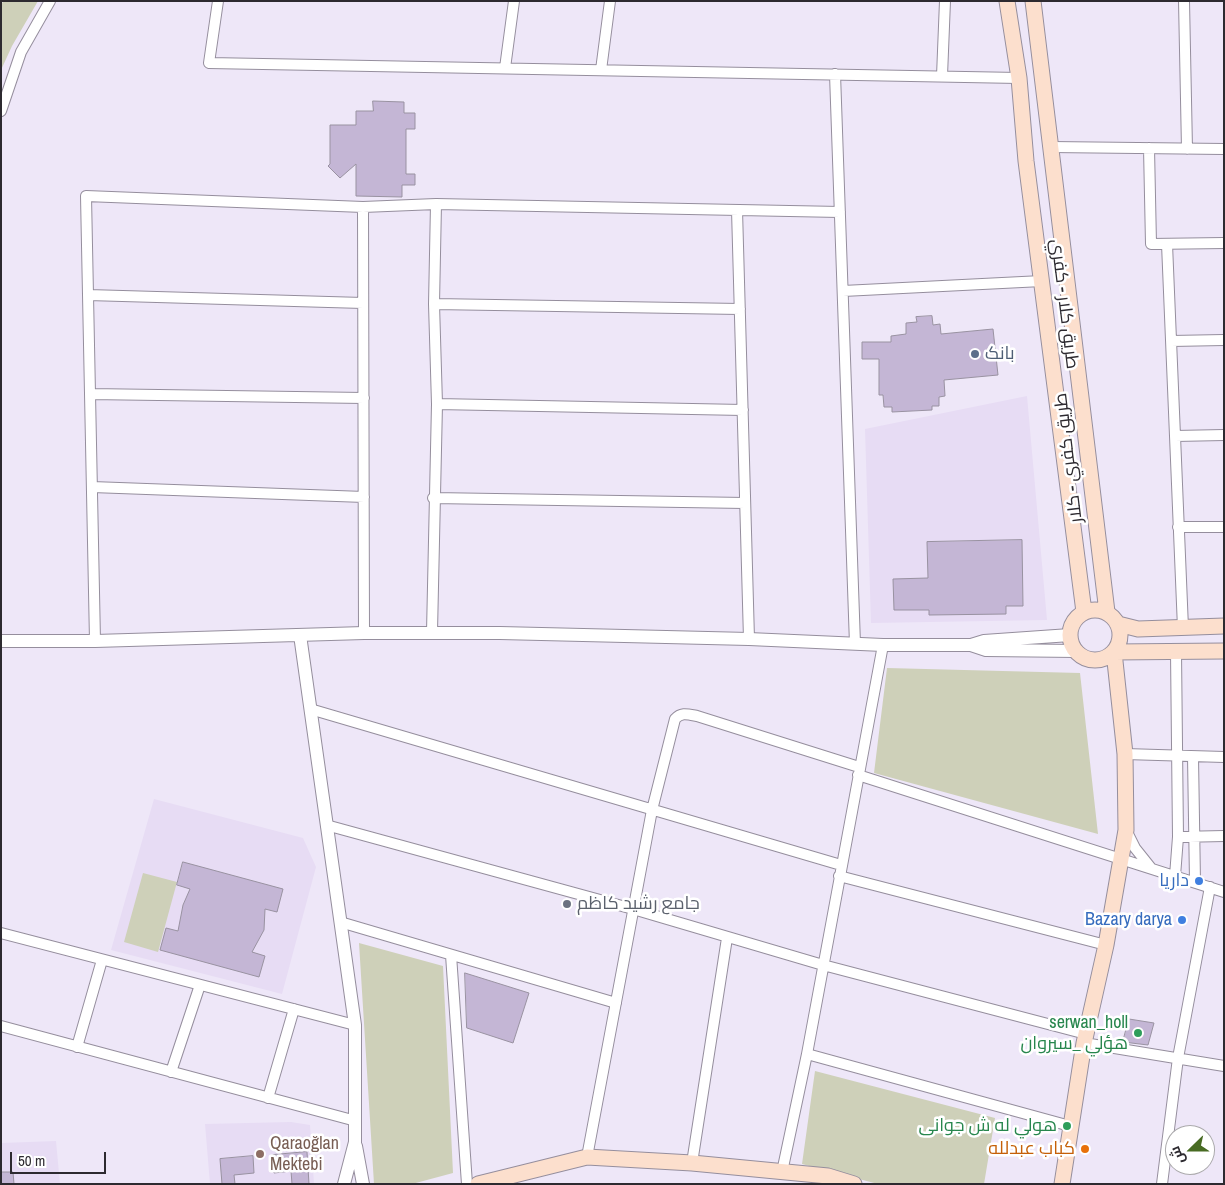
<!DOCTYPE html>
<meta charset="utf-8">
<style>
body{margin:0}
#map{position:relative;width:1225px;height:1185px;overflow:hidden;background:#eee7f8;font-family:"Archivo Narrow",Cairo,sans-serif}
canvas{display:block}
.frame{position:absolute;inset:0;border:2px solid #2d2a30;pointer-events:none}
.north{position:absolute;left:1165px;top:1125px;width:50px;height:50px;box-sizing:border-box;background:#fff;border:1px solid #abaaac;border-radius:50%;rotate:248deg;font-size:14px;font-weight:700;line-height:20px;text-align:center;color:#2d2a30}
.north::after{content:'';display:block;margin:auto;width:18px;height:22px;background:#486b23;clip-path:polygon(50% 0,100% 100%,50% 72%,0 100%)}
.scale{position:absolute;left:10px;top:1152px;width:96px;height:22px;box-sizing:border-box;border:2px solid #2d2a30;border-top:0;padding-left:6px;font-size:15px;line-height:18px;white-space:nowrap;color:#2d2a30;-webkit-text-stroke:4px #fff;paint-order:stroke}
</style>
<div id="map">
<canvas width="1225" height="1185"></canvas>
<div class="frame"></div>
<div class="north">ش</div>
<div class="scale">50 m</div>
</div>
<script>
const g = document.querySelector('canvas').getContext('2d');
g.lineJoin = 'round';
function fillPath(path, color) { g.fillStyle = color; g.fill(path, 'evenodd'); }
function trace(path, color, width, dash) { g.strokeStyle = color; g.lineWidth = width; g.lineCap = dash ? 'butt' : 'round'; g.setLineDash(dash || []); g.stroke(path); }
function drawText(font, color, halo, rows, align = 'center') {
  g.font = font + ' "Archivo Narrow",Cairo,sans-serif'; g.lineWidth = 5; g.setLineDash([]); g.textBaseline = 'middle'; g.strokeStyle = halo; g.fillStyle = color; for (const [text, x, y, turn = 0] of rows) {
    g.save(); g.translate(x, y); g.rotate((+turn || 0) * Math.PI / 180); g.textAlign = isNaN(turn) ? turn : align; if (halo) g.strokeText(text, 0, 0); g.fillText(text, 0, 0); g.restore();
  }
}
fillPath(new Path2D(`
 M1027 396 1047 620 871 623 865 429Z
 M154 799 303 838 316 867 282 994 111 950Z
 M291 1122 310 1125 314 1184H210L205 1124Z
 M56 1141 60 1184H1V1143Z`), '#e7dcf4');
fillPath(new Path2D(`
 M4 1H38L12 46 1 70V4Z
 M887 668 1080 673 1098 834 874 773Z
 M143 873 177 882 158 952 124 942Z
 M359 943 443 966 453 1173 412 1184H374Z
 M815 1071 995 1118 984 1184H878L802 1164Z`), '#ced0b9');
const building = new Path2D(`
 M373 101 404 102V113H415V129H406V174H415V185H402V197L356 196V164L340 178 328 166 330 164V125H356V111H373Z
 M932 316 933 325 940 324 941 334 993 329 998 375 944 380 945 396 939 397V406H932V410L892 412V407H884L883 395H879V359H862V342H891V336L906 334V323L917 322 916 317Z
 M1022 540 1023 606H1006V614L929 615V610H894L893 579 928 578 927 542Z
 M183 862 283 889 277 912 265 909 264 930 252 952 265 956 259 977 160 950 166 928 178 931 183 905 190 889 177 885Z
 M465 973 529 993 513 1043 467 1028Z
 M1129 1019 1154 1023 1148 1045 1123 1042Z
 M307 1152 309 1184H292L291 1171 274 1173 273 1155Z
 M253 1156 254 1173 234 1175 235 1184H222L220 1159Z
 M1 1172H13L14 1184H1Z`);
fillPath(building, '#c4b6d5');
trace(building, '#9992a1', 1);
const minor = new Path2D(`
 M218 1 209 63 1019 78
 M1184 1 1187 149
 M505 68 514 1
 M601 70 610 1
 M835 74 855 644
 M942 76 945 1
 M1 111 21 52 50 1
 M1051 147 1224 149
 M1149 148 1151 244 1224 243
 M363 207 364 633
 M737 210 749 639
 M1167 244 1183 628
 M843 291 1042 281
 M88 295 363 303
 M434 304 740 309
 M1171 341 1224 340
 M90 394 364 398
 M437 404 743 410
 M1175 436 1224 435
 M92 487 364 497
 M433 498 745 503
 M1178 527H1224
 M432 632 437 404 434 304 436 204
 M95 641 86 196 363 207 436 204 840 212
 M310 709 841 865
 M1125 754 1224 757
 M1193 757 1195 882
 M858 775 1224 892
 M326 825 633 909 823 965 1086 1034
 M1126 830 1135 848 1151 868
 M1178 837 1224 836
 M839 876 1106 945
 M1175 876 1178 837 1176 652
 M340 922 616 1003
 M1 933 355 1025
 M451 955 467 1184
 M1 1026 356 1121
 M1084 1043 1224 1066
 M77 1047 102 960
 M807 1054 883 645
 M171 1072 200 985
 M268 1098 294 1009
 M587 1157 652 810 675 719C681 712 687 714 697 716L859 767
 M692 1163 727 938
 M782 1172 807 1054 1070 1126
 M1162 1184 1178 1058 1210 887`);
const tertiary = new Path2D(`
 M300 635 355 1025V1142L344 1184
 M1 641H95L364 633H500L749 639 883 645H971L986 650 1077 651
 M971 645 984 641 1070 635
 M356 1146 363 1184`);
const secondary = new Path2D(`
 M1007 1 1019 78 1026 161 1084 612
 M1033 1 1107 612
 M1070 635a25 25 0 1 1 50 0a25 25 0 1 1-50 0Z
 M1118 624 1138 629 1224 626
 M478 1184 587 1157 692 1163 828 1176 854 1184
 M1062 1184 1084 1043 1106 945 1126 830 1125 754 1114 652 1224 651`);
trace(minor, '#958e9d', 12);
trace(tertiary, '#958e9d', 14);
trace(secondary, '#958e9d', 17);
trace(minor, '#fff', 10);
trace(tertiary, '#fff', 12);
trace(secondary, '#fcdfcd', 15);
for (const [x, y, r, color] of [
 [975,354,5,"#5c6f8a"],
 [1199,881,5,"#3f7fe0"],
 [567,904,5,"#6b7280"],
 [1182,920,5,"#3f7fe0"],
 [1138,1033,5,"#2e9e5b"],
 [1067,1126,5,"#2e9e5b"],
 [1085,1149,5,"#e8710a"],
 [260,1154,5,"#8d6e63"]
]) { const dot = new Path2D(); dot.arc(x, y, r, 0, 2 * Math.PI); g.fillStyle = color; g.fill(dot); trace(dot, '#fff', 2); }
drawText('18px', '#2d2a30', '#fff', [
 ["طريق كلار - كفري",1064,304,83],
 ["طريق كفري - كلار",1069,458,-97]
]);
drawText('18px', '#4e5e75', '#fff', [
 ["بانک",985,354]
], 'left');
drawText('18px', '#366cbe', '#fff', [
 ["داريا",1189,881],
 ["Bazary darya",1172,920]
], 'right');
drawText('18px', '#5b616d', '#fff', [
 ["جامع رشيد كاظم",577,904]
], 'left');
drawText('18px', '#27864d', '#fff', [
 ["serwan_holl",1128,1023],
 ["هؤلي _سيروان",1128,1044],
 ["هولي له ش جوانى",1057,1126]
], 'right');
drawText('18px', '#785e54', '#fff', [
 ["Qaraoğlan",270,1144],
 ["Mektebi",270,1165]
], 'left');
drawText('18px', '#c56008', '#fff', [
 ["كباب عبدلله",1075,1149]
], 'right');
</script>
